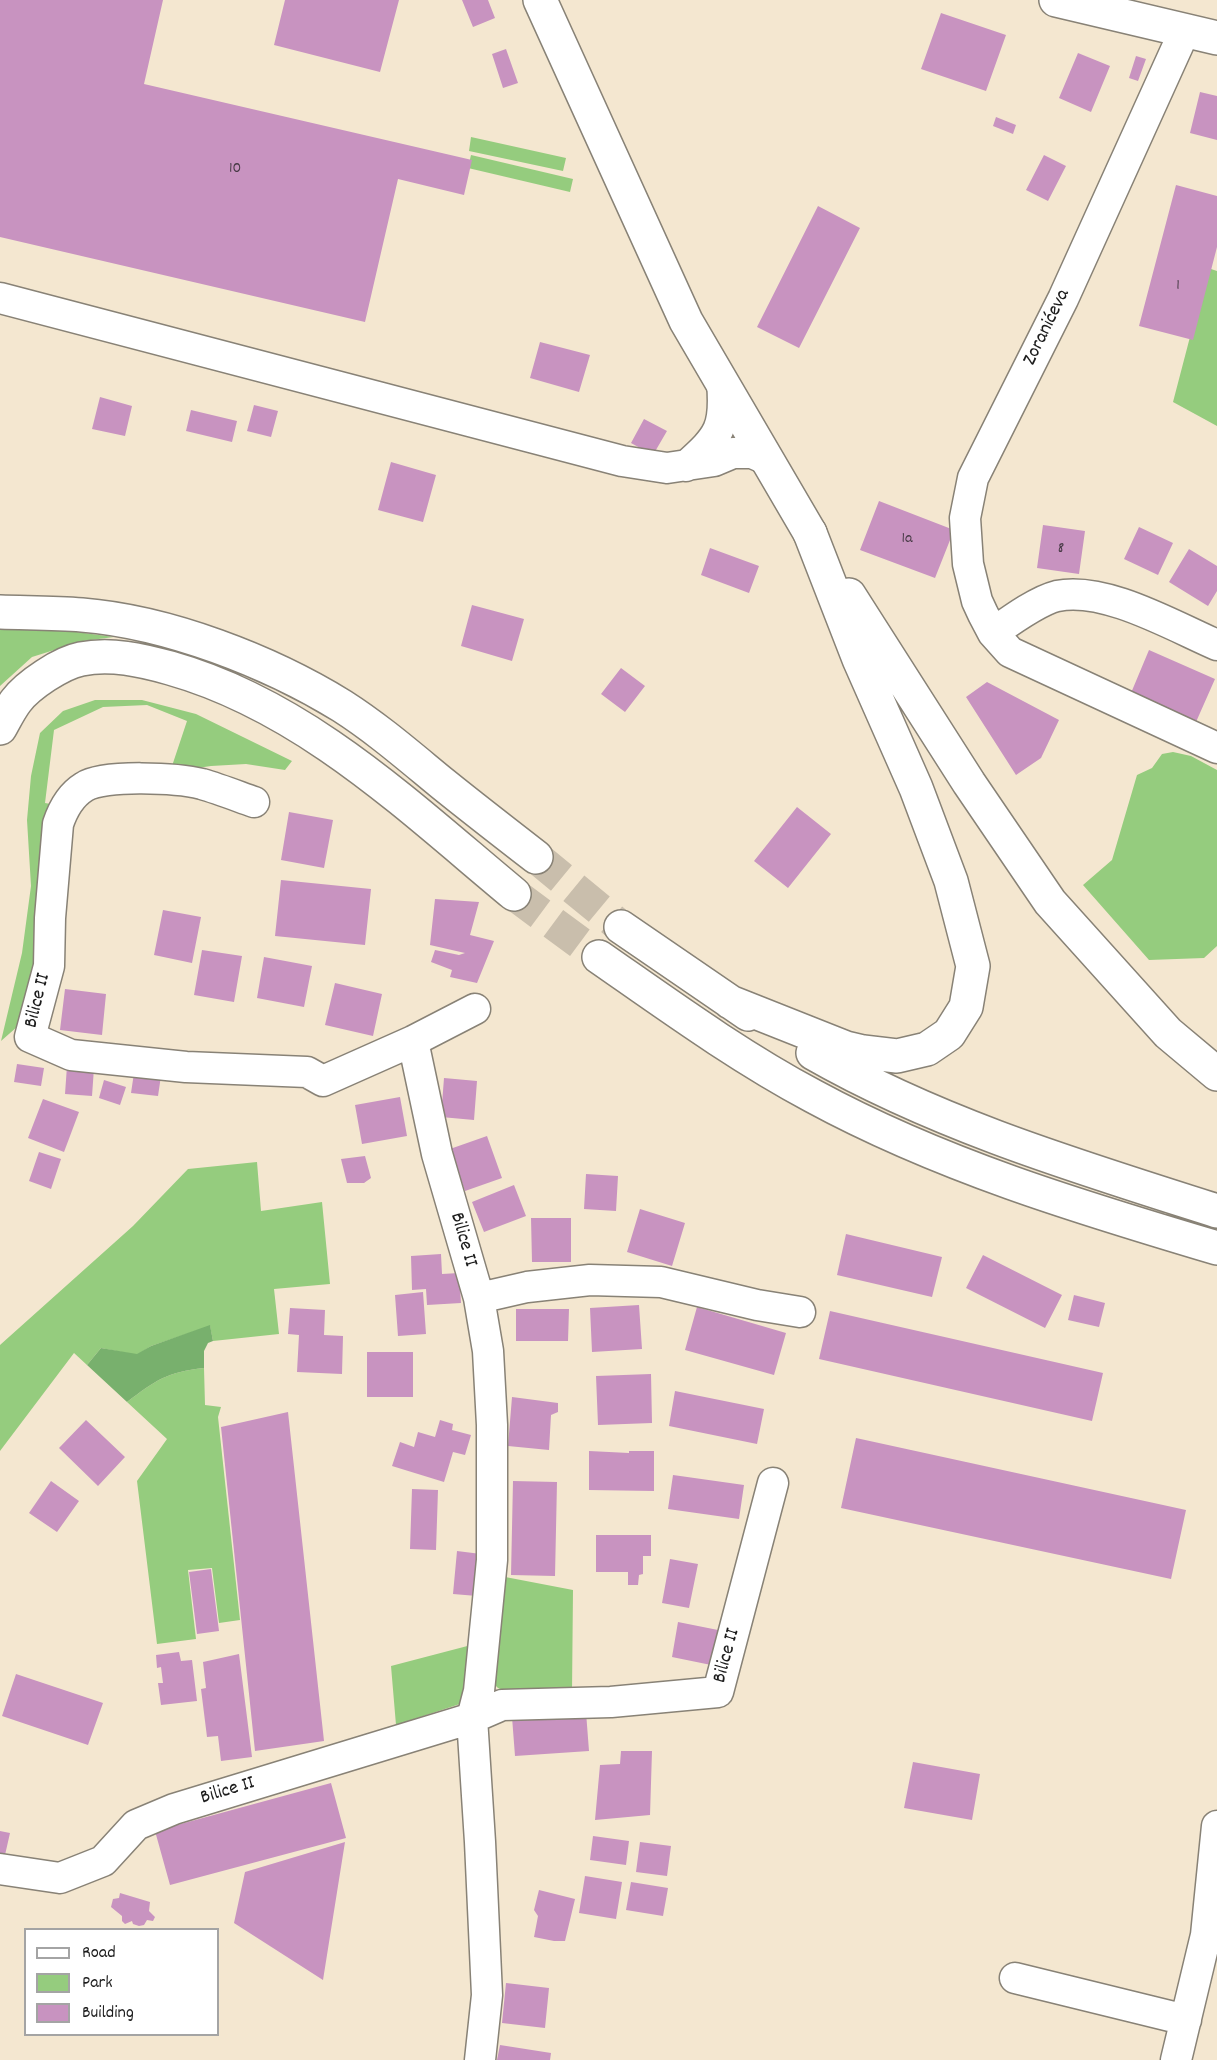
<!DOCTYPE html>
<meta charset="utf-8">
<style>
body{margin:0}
#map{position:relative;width:1217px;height:2060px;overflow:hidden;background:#f4e7d0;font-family:Dekko,sans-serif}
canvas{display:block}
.legend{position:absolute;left:24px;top:1928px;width:195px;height:108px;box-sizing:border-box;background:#fff;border:2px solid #a4a4a4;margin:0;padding:8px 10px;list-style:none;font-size:18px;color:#1c1c1c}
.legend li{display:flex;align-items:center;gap:12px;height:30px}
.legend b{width:30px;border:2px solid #a4a4a4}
</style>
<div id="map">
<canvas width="1217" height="2060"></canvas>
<ul class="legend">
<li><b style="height:8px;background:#fff"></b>Road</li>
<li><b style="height:16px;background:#95cc7e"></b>Park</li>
<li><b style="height:16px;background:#c893c0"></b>Building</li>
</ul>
</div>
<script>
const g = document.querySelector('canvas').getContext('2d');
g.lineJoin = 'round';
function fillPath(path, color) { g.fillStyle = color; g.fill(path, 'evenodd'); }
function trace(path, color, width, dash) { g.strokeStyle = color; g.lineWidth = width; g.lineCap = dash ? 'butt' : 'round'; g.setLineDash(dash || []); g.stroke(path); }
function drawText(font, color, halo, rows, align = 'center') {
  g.font = font + ' Dekko,sans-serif'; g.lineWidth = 4.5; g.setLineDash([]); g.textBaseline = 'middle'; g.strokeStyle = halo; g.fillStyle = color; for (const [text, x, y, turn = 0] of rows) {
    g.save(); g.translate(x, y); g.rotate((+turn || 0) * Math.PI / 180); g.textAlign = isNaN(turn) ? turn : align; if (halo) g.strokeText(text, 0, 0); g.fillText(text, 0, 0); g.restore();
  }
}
fillPath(new Path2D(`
 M471 137 566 158 563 171 469 151Z
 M471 155 573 179 570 192 468 168Z
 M1208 268 1217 271V426L1173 402Z
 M0 626 69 631 114 637 83 641 32 657 0 686Z
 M95 700H142L196 714 292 761 285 770 246 764 211 766 170 772 187 721 147 705 103 707 54 730 45 803 56 805 41 950 26 1019 1 1041 22 953 31 886 27 820 31 776 40 733 63 711Z
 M1173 752 1191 756 1217 770V946L1204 958 1149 960 1083 885 1112 860 1137 775 1152 768 1162 754Z
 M257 1162 261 1211 322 1202 330 1284 274 1289 279 1334 213 1341 210 1326 151 1346 137 1355 101 1348 87 1365 74 1353 0 1451V1345L133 1226 188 1169Z
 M204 1368 205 1405 221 1407 218 1417 240 1620 219 1623 212 1568 188 1570 196 1639 157 1644 137 1481 167 1439 127 1402C156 1380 167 1372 204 1368Z
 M500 1576 573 1590 572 1692 514 1696 498 1688 492 1682Z
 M475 1644 469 1701 396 1725 391 1666Z`), '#95cc7e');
fillPath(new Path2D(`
 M210 1325 213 1341 208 1343 204 1351V1368C167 1372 156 1380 127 1402L87 1365 101 1348 137 1354 151 1346Z`), '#78b06d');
fillPath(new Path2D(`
 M0 0H163L144 84 472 160 464 195 398 179 365 322 0 237Z
 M285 0H399L380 72 274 45Z
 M462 0H488L495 18 473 27Z
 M941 13 1006 35 986 91 921 69Z
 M506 49 518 83 503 88 492 54Z
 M1078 53 1110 66 1091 112 1059 98Z
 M1136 56 1146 59 1138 81 1129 78Z
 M1200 92 1217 96V140L1190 133Z
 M996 117 1016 125 1013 134 993 126Z
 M1044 155 1066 166 1048 201 1026 190Z
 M1176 185 1217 196V247L1193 340 1139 326Z
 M818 206 860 228 799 348 757 327Z
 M540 342 590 355 579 392 530 378Z
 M100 397 132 406 125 436 92 429Z
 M254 405 278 411 271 437 247 431Z
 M191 410 237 421 232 442 186 431Z
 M644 419 667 431 653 455 631 443Z
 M391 462 436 475 423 522 378 510Z
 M879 501 954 530 935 578 860 550Z
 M1043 525 1085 531 1079 574 1037 568Z
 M1139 527 1173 543 1158 575 1124 559Z
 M710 548 759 566 749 593 701 575Z
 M1189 549 1217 566V591L1208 606 1169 582Z
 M472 605 524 619 512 661 461 646Z
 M1149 650 1215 679 1196 722 1131 693Z
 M621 668 645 686 625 712 601 694Z
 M987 682 1059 720 1041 758 1016 775 966 697Z
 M797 807 831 834 788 888 754 861Z
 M289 812 333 820 324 868 281 860Z
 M281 880 371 889 365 945 275 936Z
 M435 899 479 902 470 935 494 941 477 983 450 977 452 970 431 962 435 950 459 955 465 953 430 945Z
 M163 910 201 917 192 963 154 955Z
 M202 950 242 956 234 1002 194 995Z
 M264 957 312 966 304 1007 257 998Z
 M335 983 382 994 373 1036 325 1025Z
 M65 989 106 994 102 1035 60 1030Z
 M17 1064 44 1068 41 1086 14 1082Z
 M67 1066 94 1068 92 1096 65 1094Z
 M134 1073 161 1076 158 1096 131 1093Z
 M444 1078 477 1081 474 1120 441 1117Z
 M104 1080 126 1087 120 1105 99 1098Z
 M400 1097 407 1136 362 1144 355 1105Z
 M43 1099 79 1112 64 1152 28 1138Z
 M487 1136 502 1178 465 1191 450 1149Z
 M39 1152 61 1159 51 1189 29 1181Z
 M365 1156 371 1178 364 1183H347L341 1159Z
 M586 1174 618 1176 616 1211 584 1209Z
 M514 1185 526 1216 484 1232 472 1202Z
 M640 1209 685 1223 672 1266 627 1252Z
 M531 1218H571V1262H532Z
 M846 1234 942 1257 932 1297 837 1275Z
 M441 1254 442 1274 459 1273 461 1303 427 1305 426 1289 412 1290 411 1256Z
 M983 1255 1062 1295 1045 1328 966 1288Z
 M423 1292 426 1334 398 1336 395 1295Z
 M1074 1295 1105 1303 1099 1327 1068 1320Z
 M639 1305 642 1349 592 1352 590 1308Z
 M697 1307 786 1333 774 1375 685 1350Z
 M290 1308 325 1310 324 1335 343 1336 342 1374 297 1372 299 1335 288 1334Z
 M516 1309H569L568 1341H516Z
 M830 1311 1103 1373 1092 1421 819 1359Z
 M367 1352H413V1397H367Z
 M651 1374 652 1423 598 1425 596 1376Z
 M675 1391 764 1409 757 1444 669 1426Z
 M512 1397 558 1403V1412L551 1415 549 1450 508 1446Z
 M288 1412 324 1741 255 1751 221 1427Z
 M86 1420 125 1457 98 1486 59 1448Z
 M440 1420 453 1424 452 1430 471 1435 465 1455 453 1452 444 1482 392 1466 400 1442 414 1447 418 1432 435 1437Z
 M856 1438 1186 1510 1171 1579 841 1508Z
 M589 1451 629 1453V1451H654V1491L589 1490Z
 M673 1475 744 1485 739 1519 668 1509Z
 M51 1481 79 1501 57 1532 29 1513Z
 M513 1481 557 1482 555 1576 511 1575Z
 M412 1489 438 1490 436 1550 410 1549Z
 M596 1535H651V1556H643V1574L639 1575 638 1585H628V1572H596Z
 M457 1551 481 1554 477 1596 453 1594Z
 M670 1559 698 1564 689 1608 662 1603Z
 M211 1569 219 1631 197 1634 189 1572Z
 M678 1622 723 1631 716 1666 672 1657Z
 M179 1652 181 1661 192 1660 197 1701 161 1705 158 1683H163L161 1667 157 1668 156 1655Z
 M239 1654 252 1757 221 1761 218 1736 207 1737 201 1689 206 1688 203 1662Z
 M16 1674 103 1703 88 1745 2 1716Z
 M586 1712 589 1751 515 1756 512 1717Z
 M621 1751H652L650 1815 595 1820 600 1765 620 1764Z
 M913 1762 980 1774 972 1820 904 1808Z
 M331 1783 346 1838 170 1885 155 1831Z
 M0 1831 10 1833 5 1855 0 1854Z
 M593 1836 629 1841 626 1865 590 1860Z
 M345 1842 323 1980 234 1923 245 1872Z
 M640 1842 671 1846 667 1876 636 1872Z
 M585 1876 622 1882 616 1919 579 1913Z
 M631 1882 668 1888 663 1916 626 1910Z
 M539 1890 575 1899 565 1941H554L534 1937 538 1916 534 1910Z
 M120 1893 150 1902 149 1911 155 1917 153 1921 147 1920 144 1925 139 1926 133 1924 132 1921 125 1924 122 1921V1916L111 1907 113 1899 119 1898Z
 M506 1983 549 1988 545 2028 502 2023Z
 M500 2045 551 2053 550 2060H497Z`), '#c893c0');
trace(new Path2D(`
 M536 857 621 927
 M514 894 599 957`), '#c9beac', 33, [33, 16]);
const minor = new Path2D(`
 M1185 30 1063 299 973 478 965 518 968 564 977 601 983 614 993 633 1010 652 1217 748
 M0 298 622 461 667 468 714 461 733 453H752L768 460
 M686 466C720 436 726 427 722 382
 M993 633C1010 621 1037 601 1057 596 1105 586 1173 626 1217 645
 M254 802C237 796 219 789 202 784 178 778 104 774 84 787 71 795 63 809 58 824L50 918 49 966 30 1037 71 1055 186 1067 307 1072 323 1081 413 1041 475 1009
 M413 1041 437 1154 479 1298 488 1351 492 1425V1560L479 1691 472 1718 480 1842 487 1995 480 2060
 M479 1298 527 1287 590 1280 661 1282 757 1305 800 1312
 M0 1869 60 1878 103 1861 136 1825 174 1809 472 1718 502 1705 611 1702 718 1692 773 1483
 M1015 1978 1186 2020
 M1176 2060 1206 1935 1217 1826`);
const major = new Path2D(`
 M540 0 686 321 810 533
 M1056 0 1217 38`);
const highway = new Path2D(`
 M849 595 969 783 1050 902 1168 1033 1217 1074
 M0 612C27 613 55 613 82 615 168 622 269 661 342 706 378 729 410 757 443 784 474 809 505 833 536 857
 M0 728C5 719 10 709 16 701 28 685 61 663 81 659 111 653 141 660 170 668 305 706 409 807 514 894
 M621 927 748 1014
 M599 957C668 1005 738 1056 813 1096 940 1165 1079 1207 1217 1248
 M730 1002 846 1048 863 1052 897 1056 927 1049 949 1034 966 1007 973 966 951 881 916 788 859 659 810 533
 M813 1053C939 1125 1079 1167 1217 1211`);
trace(minor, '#888276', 33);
trace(major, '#888276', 36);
trace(highway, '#888276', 36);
trace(minor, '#fff', 30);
trace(major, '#fff', 33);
trace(highway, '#fff', 33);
drawText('16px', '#473a45', null, [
 ["10",235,170],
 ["1",1178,287],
 ["1a",907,540],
 ["8",1061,550]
]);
drawText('20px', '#1c1c1c', '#fff', [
 ["Zoranićeva",1048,328,-64],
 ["Bilice II",39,1001,-76],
 ["Bilice II",462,1240,74],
 ["Bilice II",728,1656,-75],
 ["Bilice II",228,1792,-17]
]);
</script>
